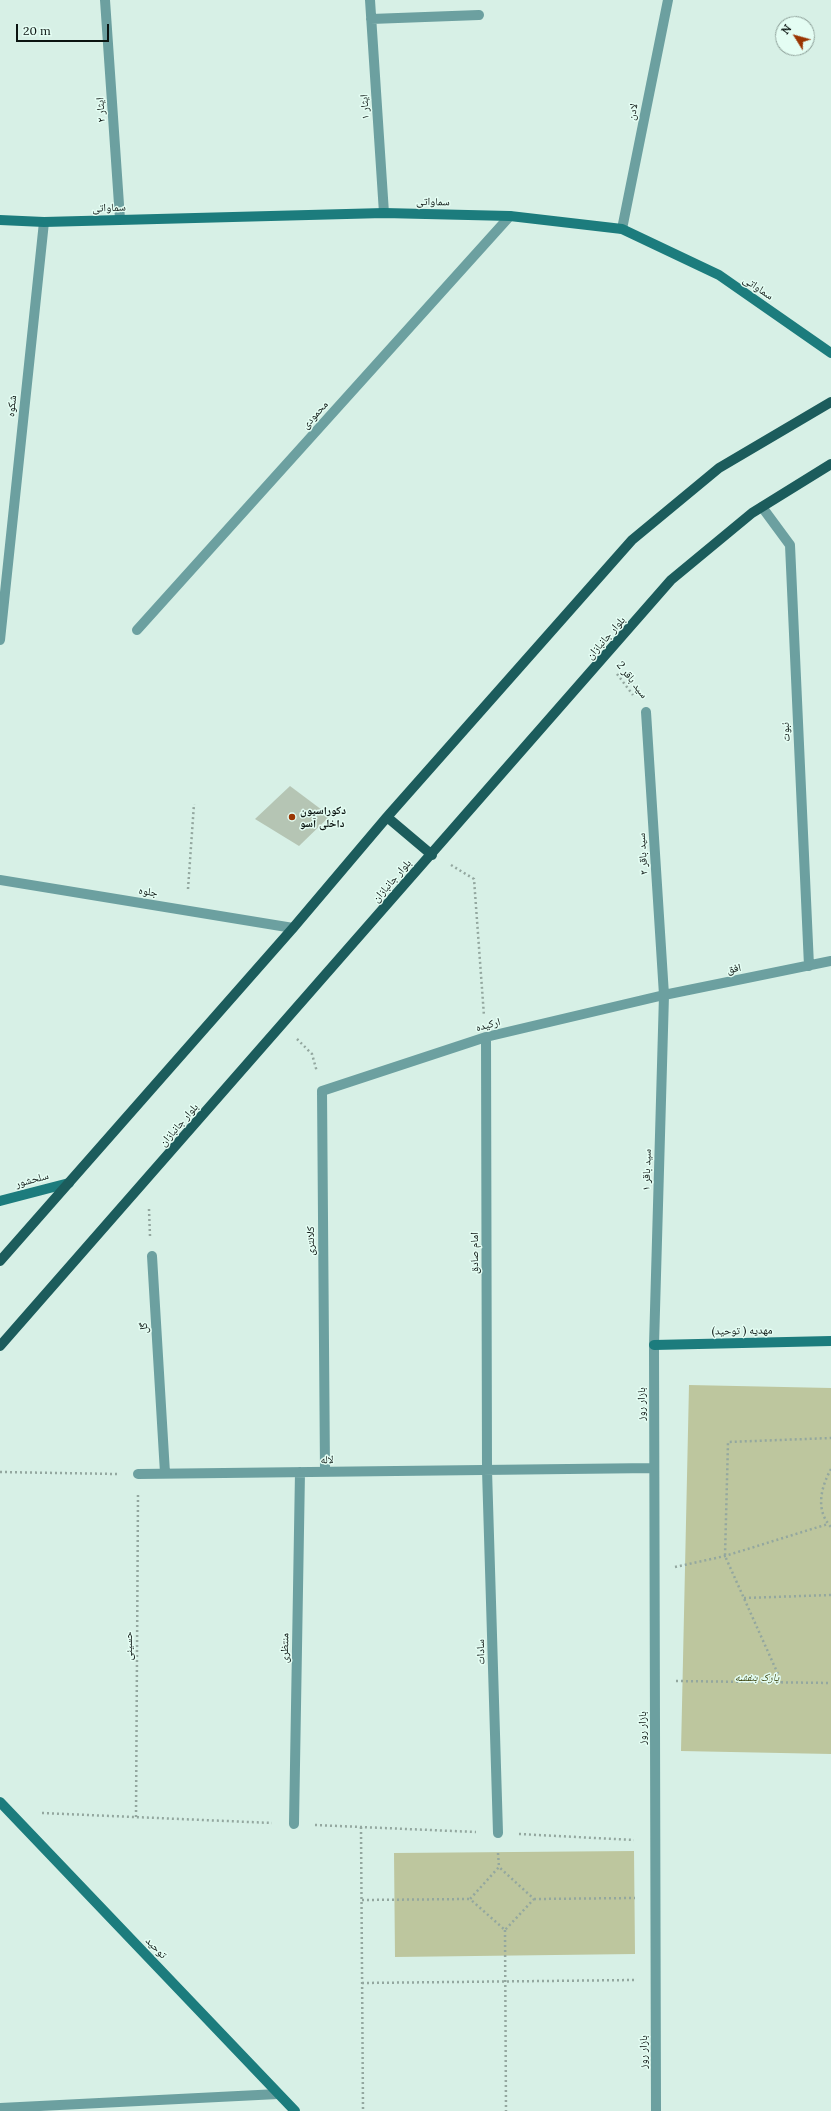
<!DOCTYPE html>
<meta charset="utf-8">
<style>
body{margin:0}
#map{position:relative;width:831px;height:2111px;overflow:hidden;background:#d7f0e6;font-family:Lora,serif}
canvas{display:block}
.north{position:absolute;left:775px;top:16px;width:40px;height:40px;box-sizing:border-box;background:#e4fdf3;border:1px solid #8da099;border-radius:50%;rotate:307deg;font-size:11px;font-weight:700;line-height:16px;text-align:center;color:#0b1411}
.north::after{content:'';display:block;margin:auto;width:14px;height:18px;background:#9a3603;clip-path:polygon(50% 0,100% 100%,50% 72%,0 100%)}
.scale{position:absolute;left:16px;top:24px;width:93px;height:18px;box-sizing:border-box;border:2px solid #0b1411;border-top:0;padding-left:5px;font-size:12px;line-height:14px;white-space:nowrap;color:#0b1411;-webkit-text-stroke:3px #e4fdf3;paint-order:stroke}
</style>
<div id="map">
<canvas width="831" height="2111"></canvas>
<div class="north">N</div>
<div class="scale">20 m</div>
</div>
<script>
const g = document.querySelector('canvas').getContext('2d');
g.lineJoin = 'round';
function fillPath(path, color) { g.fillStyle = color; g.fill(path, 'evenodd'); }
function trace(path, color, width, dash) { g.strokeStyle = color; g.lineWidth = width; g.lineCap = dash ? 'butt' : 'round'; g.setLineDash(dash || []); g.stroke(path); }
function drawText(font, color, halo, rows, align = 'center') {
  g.font = font + ' Lora,"Noto Naskh Arabic",serif'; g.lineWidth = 3; g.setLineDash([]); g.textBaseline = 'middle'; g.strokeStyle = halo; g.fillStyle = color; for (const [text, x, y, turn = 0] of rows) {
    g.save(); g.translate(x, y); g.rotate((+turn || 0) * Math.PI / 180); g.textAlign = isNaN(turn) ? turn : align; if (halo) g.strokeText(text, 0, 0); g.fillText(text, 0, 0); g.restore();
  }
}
fillPath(new Path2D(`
 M689 1385 831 1388V1754L681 1751Z
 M634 1851 635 1954 395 1957 394 1853Z`), '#bdc69e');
fillPath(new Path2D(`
 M290 786 330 816 299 846 255 819Z`), '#b5c5b4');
trace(new Path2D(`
 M617 674 633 695
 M451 865 474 879 484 1016
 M188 889 194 804
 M297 1039 312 1054 317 1072
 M149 1209 150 1236
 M831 1469C821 1487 815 1510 831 1527
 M0 1472 117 1474
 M675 1567 725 1556 828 1524
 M744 1598 831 1595
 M676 1681 831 1683
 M782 1683 725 1556 728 1442 831 1438
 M42 1813 272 1823
 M136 1817 138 1495
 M315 1825 476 1832
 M361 1827 363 2111
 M519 1834 634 1840
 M498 1853 499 1867 470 1899 505 1930 534 1899 499 1867
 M534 1899 635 1898
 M362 1900 470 1899
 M505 1930 506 2111
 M362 1983 634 1980`), '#93a79f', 2.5, [2, 3]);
trace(new Path2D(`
 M105 0 120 219
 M370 0 384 213
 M371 19 479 15
 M622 229 668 0
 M762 507 790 545 809 966
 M137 630 510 216
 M0 640 44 222
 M646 712 664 995 654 1345 656 2111
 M0 880 293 928
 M486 1037 487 1470 498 1833
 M152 1256 165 1473
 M325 1472 322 1091 486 1037 664 995 831 961
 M138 1474 654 1468
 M294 1824 300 1472
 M0 2108 278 2094`), '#6ca0a0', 10);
trace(new Path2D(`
 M0 220 44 222 384 213 510 216 622 229 719 275 831 353
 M0 1201 69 1183
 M654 1345 831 1341
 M0 1802 295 2111`), '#1c7c7d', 10);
trace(new Path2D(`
 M387 817 432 855
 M0 1261 293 928 387 817 632 540 719 468 831 402
 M0 1346 671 580 752 513 831 464`), '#1c5c5c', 10);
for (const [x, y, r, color] of [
 [292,817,4,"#9a3603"]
]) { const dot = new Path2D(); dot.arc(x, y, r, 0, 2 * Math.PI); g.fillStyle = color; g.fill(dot); trace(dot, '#e4fdf3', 1.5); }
drawText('11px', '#0b1411', '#e4fdf3', [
 ["ایثار ۱",365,107,-94],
 ["ایثار ۲",101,110,-94],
 ["لادن",633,112,-79],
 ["سماواتی",433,202,1],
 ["سماواتی",109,208,-2],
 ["سماواتی",758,288,34],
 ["شکوه",12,406,-84],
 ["محمودی",315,415,-48],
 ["بلوار جانبازان",606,638,-49],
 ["سید باقر 2",632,680,52],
 ["نبوت",786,732,-93],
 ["سید باقر ۲",643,854,-94],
 ["بلوار جانبازان",392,881,-49],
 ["جلوه",148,892,9],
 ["افق",734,969,-12],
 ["ارکیده",488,1025,-15],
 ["بلوار جانبازان",179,1125,-49],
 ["سید باقر ۱",647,1170,-88],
 ["سلحشور",32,1180,-15],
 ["کلانتری",311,1241,-90],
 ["امام صادق",475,1253,-90],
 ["گل",144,1328,-93],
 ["مهدیه ( توحید)",742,1331,-1],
 ["بازار روز",642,1404,-90],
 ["لاله",327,1460,-1],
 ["حسینی",129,1646,-90],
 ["منتظری",285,1648,-89],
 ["سادات",481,1652,-92],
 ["بازار روز",643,1728,-90],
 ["توحید",156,1948,46],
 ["بازار روز",644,2052,-90]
]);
drawText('bold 11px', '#0b1411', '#e4fdf3', [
 ["دکوراسیون",300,811],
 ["داخلی آسو",300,824]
], 'left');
drawText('italic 11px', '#3e4713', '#e4fdf3', [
 ["پارک بنفشه",757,1678]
]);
</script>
